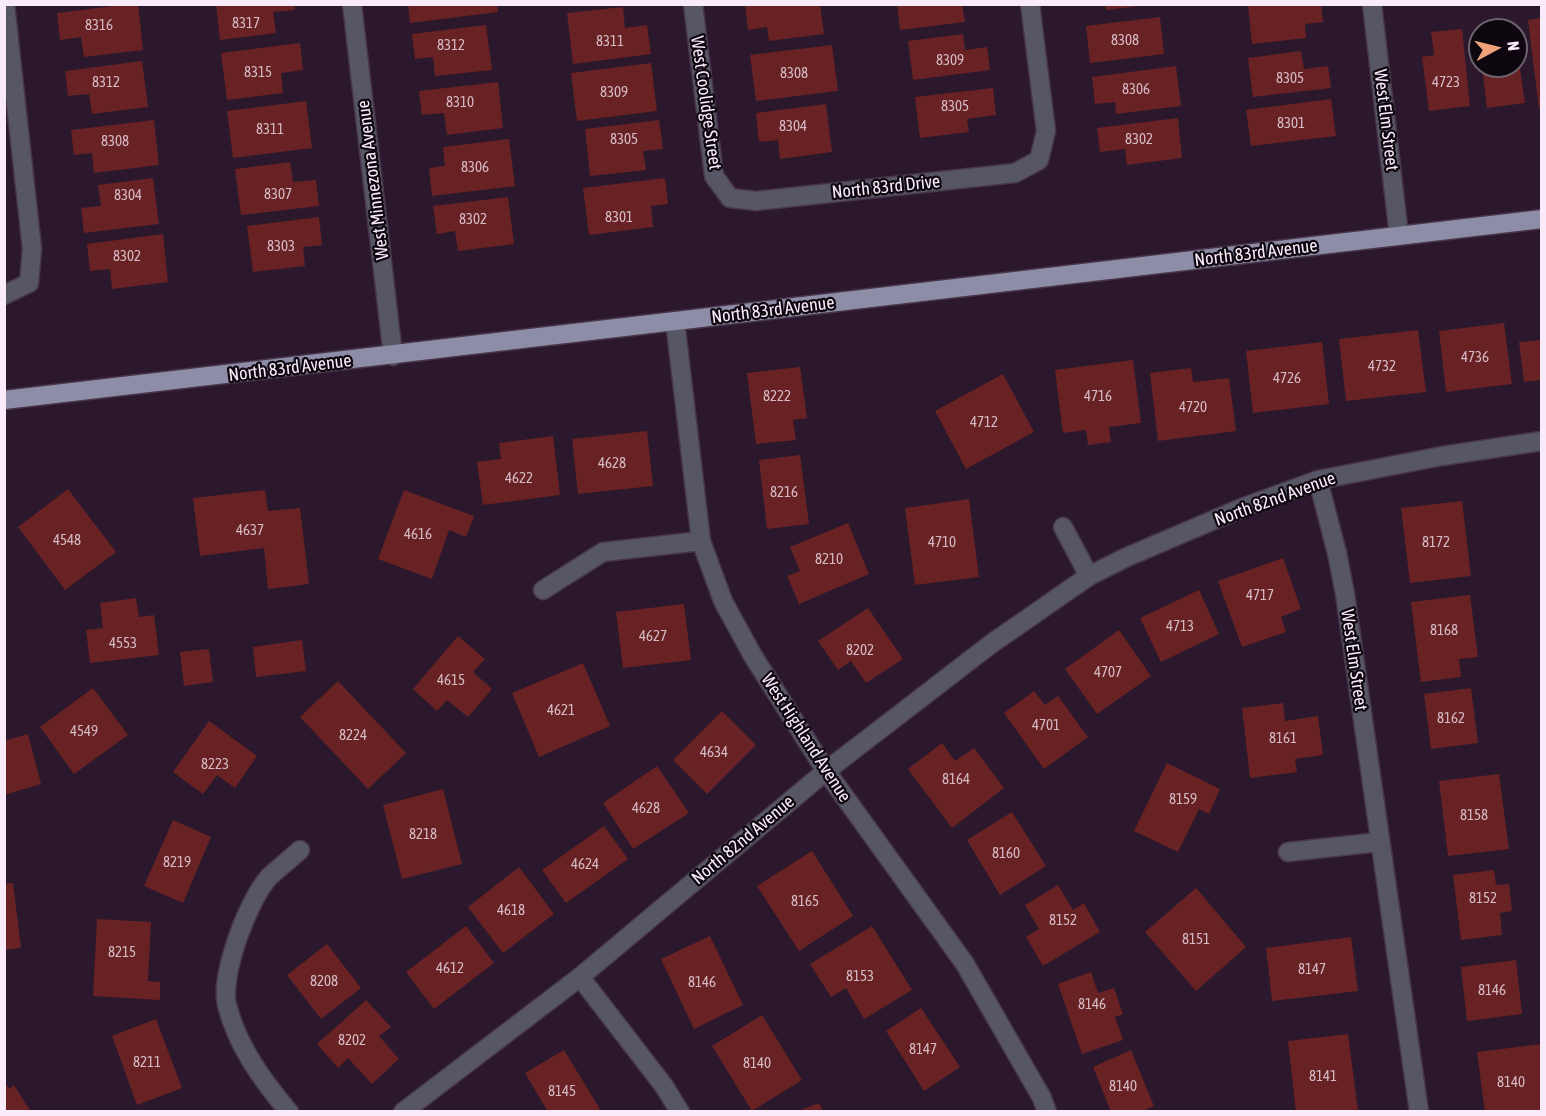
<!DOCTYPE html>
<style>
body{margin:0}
#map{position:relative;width:1546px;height:1116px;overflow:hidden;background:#2b182d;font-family:"Asap Condensed",sans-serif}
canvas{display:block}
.frame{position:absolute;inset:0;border:6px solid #f9ebfa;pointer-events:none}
.north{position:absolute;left:1468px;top:18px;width:60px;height:60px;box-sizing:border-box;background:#0e070f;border:2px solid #6c626d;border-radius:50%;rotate:83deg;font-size:16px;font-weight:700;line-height:24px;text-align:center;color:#f9ebfa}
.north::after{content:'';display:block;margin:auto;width:21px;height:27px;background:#f0a27a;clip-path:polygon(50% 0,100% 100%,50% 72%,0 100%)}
</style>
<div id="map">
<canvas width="1546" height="1116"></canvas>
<div class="frame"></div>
<div class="north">N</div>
</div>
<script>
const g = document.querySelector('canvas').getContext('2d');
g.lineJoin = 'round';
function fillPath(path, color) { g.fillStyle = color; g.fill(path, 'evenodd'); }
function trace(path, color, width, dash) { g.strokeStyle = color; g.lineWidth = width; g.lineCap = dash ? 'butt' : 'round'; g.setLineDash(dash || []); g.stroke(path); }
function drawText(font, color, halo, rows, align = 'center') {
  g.font = font + ' "Asap Condensed",sans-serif'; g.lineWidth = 4.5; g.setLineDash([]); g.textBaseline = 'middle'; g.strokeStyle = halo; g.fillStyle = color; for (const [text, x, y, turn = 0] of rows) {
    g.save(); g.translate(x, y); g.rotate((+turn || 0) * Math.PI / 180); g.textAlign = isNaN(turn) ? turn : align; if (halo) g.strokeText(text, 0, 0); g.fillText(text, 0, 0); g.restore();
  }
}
fillPath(new Path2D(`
 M130 4H138L143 50 84 57 81 37 60 40 57 13Z
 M216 4H294L295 10 273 12 276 33 220 40Z
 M408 4H497L498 12 410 23Z
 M745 4H820L824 34 769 41 767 27 748 30Z
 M897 4H962L965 22 900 30Z
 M1105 4H1139V6L1106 10Z
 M1264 4H1321L1323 22 1305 24 1306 38 1252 44 1248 6Z
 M623 7 625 28 647 25 651 54 573 64 567 13Z
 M1160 17 1164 54 1090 63 1086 26Z
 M1542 18V109H1539L1528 20Z
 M1515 22 1516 30H1480L1479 36 1477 26Z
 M486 25 492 70 435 76 433 57 415 59 412 34Z
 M1462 29 1470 106 1429 111 1422 57 1434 55 1431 32Z
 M963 34 965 50 987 47 990 70 913 80 908 41Z
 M1516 41 1525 103 1487 108 1482 66H1516Z
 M300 43 303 70 281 73 283 93 227 100 221 53Z
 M832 45 838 91 756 101 750 55Z
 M1301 51 1304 69 1328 66 1331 88 1253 97 1248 58Z
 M142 61 148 107 92 114 89 94 68 96 65 71Z
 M651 63 657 111 577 121 571 73Z
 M1176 66 1181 106 1116 114 1115 102 1095 104 1092 77Z
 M498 82 503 128 447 135 444 113 422 115 419 91Z
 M993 88 996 115 967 119 969 132 920 138 915 97Z
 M1331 99 1336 136 1251 146 1246 110Z
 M306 101 312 148 233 158 227 111Z
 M826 104 832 152 780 159 778 140 759 142 756 113Z
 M1178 118 1182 158 1127 165 1125 149 1100 152 1097 128Z
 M154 120 159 165 94 173 92 153 74 155 71 130Z
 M659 120 663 149 643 151 646 170 590 176 585 129Z
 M509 139 515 186 432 196 429 168 445 166 443 147Z
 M290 162 293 182 316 180 319 206 241 215 235 169Z
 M153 178 159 224 84 233 81 208 101 206 98 185Z
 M665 178 668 204 651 206 653 227 589 235 583 188Z
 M508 197 514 244 458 251 455 231 437 234 433 206Z
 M319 217 322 245 303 247 305 266 253 272 247 226Z
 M163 234 168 282 112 289 110 269 90 271 87 244Z
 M1504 323 1512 384 1446 392 1439 331Z
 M1418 330 1426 392 1346 401 1339 339Z
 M1542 340V380L1524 382 1519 342Z
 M1322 342 1329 404 1253 413 1246 351Z
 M1133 360 1141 423 1109 427 1111 442 1088 445 1086 430 1063 433 1055 370Z
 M800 367 807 418 793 420 796 440 756 444 747 373Z
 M1191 368 1193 382 1229 378 1236 431 1158 441 1150 373Z
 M1003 374 1034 432 966 469 935 411Z
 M647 431 653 486 578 494 572 439Z
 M553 436 560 495 483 505 477 462 501 459 499 443Z
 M800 455 809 524 767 529 759 460Z
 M68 489 116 552 65 590 18 527Z
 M265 490 268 511 300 508 309 584 268 589 264 548 200 556 193 498Z
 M404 490 474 516 466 537 449 530 432 579 378 559Z
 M969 499 979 577 915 585 905 508Z
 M1462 501 1471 576 1410 583 1401 508Z
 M848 523 869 574 799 604 787 576 800 571 790 547Z
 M1283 558 1301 609 1281 617 1286 632 1242 647 1218 581Z
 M1199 590 1219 634 1161 662 1140 618Z
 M1470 595 1478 657 1459 659 1461 677 1421 682 1411 602Z
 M136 598 139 617 154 615 159 655 90 663 86 630 103 628 100 603Z
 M684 604 691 660 623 668 616 612Z
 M868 608 903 659 866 683 851 661 838 670 818 641Z
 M1119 630 1151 676 1097 714 1065 669Z
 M458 636 485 659 473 672 492 689 468 717 447 700 437 711 413 689Z
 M302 640 306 671 256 677 253 647Z
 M209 649 213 682 184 686 180 652Z
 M583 663 610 726 539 757 512 693Z
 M338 681 406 753 368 789 300 717Z
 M93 688 128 735 74 774 40 727Z
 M1471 688 1478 743 1431 749 1424 694Z
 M1034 691 1045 705 1058 696 1088 737 1044 769 1004 713Z
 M1283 703 1285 721 1318 716 1323 755 1295 759 1297 772 1250 778 1242 708Z
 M722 711 756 745 707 794 673 760Z
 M209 721 257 756 235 788 217 775 203 794 173 772Z
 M28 734 41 784 4 795V741Z
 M942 743 955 761 974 748 1004 788 952 828 908 769Z
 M1167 763 1220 789 1209 814 1199 809 1178 852 1134 831Z
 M657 766 689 813 633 849 603 803Z
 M1499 774 1509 849 1448 856 1439 781Z
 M443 789 462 864 402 879 383 805Z
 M1012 812 1046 866 1000 895 967 840Z
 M173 820 211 837 183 903 144 886Z
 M604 826 628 859 566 903 542 870Z
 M812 851 853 916 799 951 757 886Z
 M519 867 554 914 503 953 468 907Z
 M1494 870 1496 885 1509 884 1512 911 1500 913 1502 935 1461 940 1453 875Z
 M13 883 21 948 4 950V884Z
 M1058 885 1073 910 1084 903 1100 932 1043 966 1026 937 1039 929 1025 905Z
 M1196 888 1246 947 1196 991 1145 932Z
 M97 919 151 922 148 981 160 982V1000L93 996Z
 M466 926 494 963 434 1009 406 972Z
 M872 926 912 990 864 1019 846 988 831 997 810 964Z
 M710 936 743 1005 694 1029 661 959Z
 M1351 937 1358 991 1272 1001 1266 948Z
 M327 944 361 988 321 1019 287 975Z
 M1516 960 1522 1014 1467 1021 1461 967Z
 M1091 972 1098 993 1114 988 1123 1014 1115 1017 1123 1040 1082 1054 1058 984Z
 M366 1000 391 1027 379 1036 399 1059 372 1084 348 1058 338 1068 317 1044Z
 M921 1008 960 1067 924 1091 886 1031Z
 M762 1015 802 1080 752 1111 712 1046Z
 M156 1019 182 1088 137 1105 112 1036Z
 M1348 1034 1358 1111 1296 1112 1288 1041Z
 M1542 1044V1112H1485L1477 1052Z
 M564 1050 600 1109 595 1112H548L525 1073Z
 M1131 1050 1154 1106 1140 1112H1111L1093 1067Z
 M4 1081 9 1089 14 1085 31 1112H4Z
 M819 1103 823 1112H798V1111Z`), '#682223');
const minor = new Path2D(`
 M352 4 393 356
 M693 4 714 176 730 198 756 201 1015 173 1039 160 1046 131 1030 4
 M1372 4 1399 236
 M4 295 29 283 32 249 5 4
 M675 321 701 541 723 601 753 656 826 771 965 964 1042 1098 1047 1112
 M1318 480 1337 553 1345 594 1419 1112
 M1063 527 1089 576
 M543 590 603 552 701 541
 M1288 852 1379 842
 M580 977 664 1086 680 1112
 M289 1112C263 1081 237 1046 227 1005 220 975 248 900 269 877 279 868 290 859 300 850
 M403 1112 580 977 826 771 991 644 1089 576 1127 557 1244 507 1318 480 1442 456 1542 441`);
const major = new Path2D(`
 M4 400 1542 219`);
trace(minor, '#48364a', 21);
trace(major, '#48364a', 21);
trace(minor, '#575664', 18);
trace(major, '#8e8da8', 18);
drawText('15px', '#d5b9c4', null, [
 ["8317",246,23],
 ["8316",99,25],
 ["8308",1125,40],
 ["8311",610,41],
 ["8312",451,45],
 ["8309",950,60],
 ["8315",258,72],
 ["8308",794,73],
 ["8305",1290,78],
 ["8312",106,82],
 ["4723",1446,82],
 ["8306",1136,89],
 ["8309",614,92],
 ["8310",460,102],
 ["8305",955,106],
 ["8301",1291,123],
 ["8304",793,126],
 ["8311",270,129],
 ["8305",624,139],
 ["8302",1139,139],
 ["8308",115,141],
 ["8306",475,167],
 ["8307",278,194],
 ["8304",128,195],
 ["8301",619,217],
 ["8302",473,219],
 ["8303",281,246],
 ["8302",127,256],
 ["4736",1475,357],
 ["4732",1382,366],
 ["4726",1287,378],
 ["8222",777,396],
 ["4716",1098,396],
 ["4720",1193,407],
 ["4712",984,422],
 ["4628",612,463],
 ["4622",519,478],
 ["8216",784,492],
 ["4637",250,530],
 ["4616",418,534],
 ["4548",67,540],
 ["4710",942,542],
 ["8172",1436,542],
 ["8210",829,559],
 ["4717",1260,595],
 ["4713",1180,626],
 ["8168",1444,630],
 ["4627",653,636],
 ["4553",123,643],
 ["8202",860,650],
 ["4707",1108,672],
 ["4615",451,680],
 ["4621",561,710],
 ["8162",1451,718],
 ["4701",1046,725],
 ["4549",84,731],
 ["8224",353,735],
 ["8161",1283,738],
 ["4634",714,752],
 ["8223",215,764],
 ["8164",956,779],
 ["8159",1183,799],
 ["4628",646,808],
 ["8158",1474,815],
 ["8218",423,834],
 ["8160",1006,853],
 ["8219",177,862],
 ["4624",585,864],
 ["8152",1483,898],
 ["8165",805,901],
 ["4618",511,910],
 ["8152",1063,920],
 ["8151",1196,939],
 ["8215",122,952],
 ["4612",450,968],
 ["8147",1312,969],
 ["8153",860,976],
 ["8208",324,981],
 ["8146",702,982],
 ["8146",1492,990],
 ["8146",1092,1004],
 ["8202",352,1040],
 ["8147",923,1049],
 ["8211",147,1062],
 ["8140",757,1063],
 ["8141",1323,1076],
 ["8140",1511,1082],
 ["8140",1123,1086],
 ["8145",562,1091]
]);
drawText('18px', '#f9ebfa', '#0e070f', [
 ["West Coolidge Street",706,103,82],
 ["West Elm Street",1386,120,83],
 ["West Minnezona Avenue",373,180,-97],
 ["North 83rd Drive",886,187,-6],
 ["North 83rd Avenue",1256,253,-7],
 ["North 83rd Avenue",773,310,-7],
 ["North 83rd Avenue",290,368,-7],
 ["North 82nd Avenue",1275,499,-20],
 ["West Elm Street",1354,660,82],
 ["West Highland Avenue",806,738,57],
 ["North 82nd Avenue",743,840,-40]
]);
</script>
